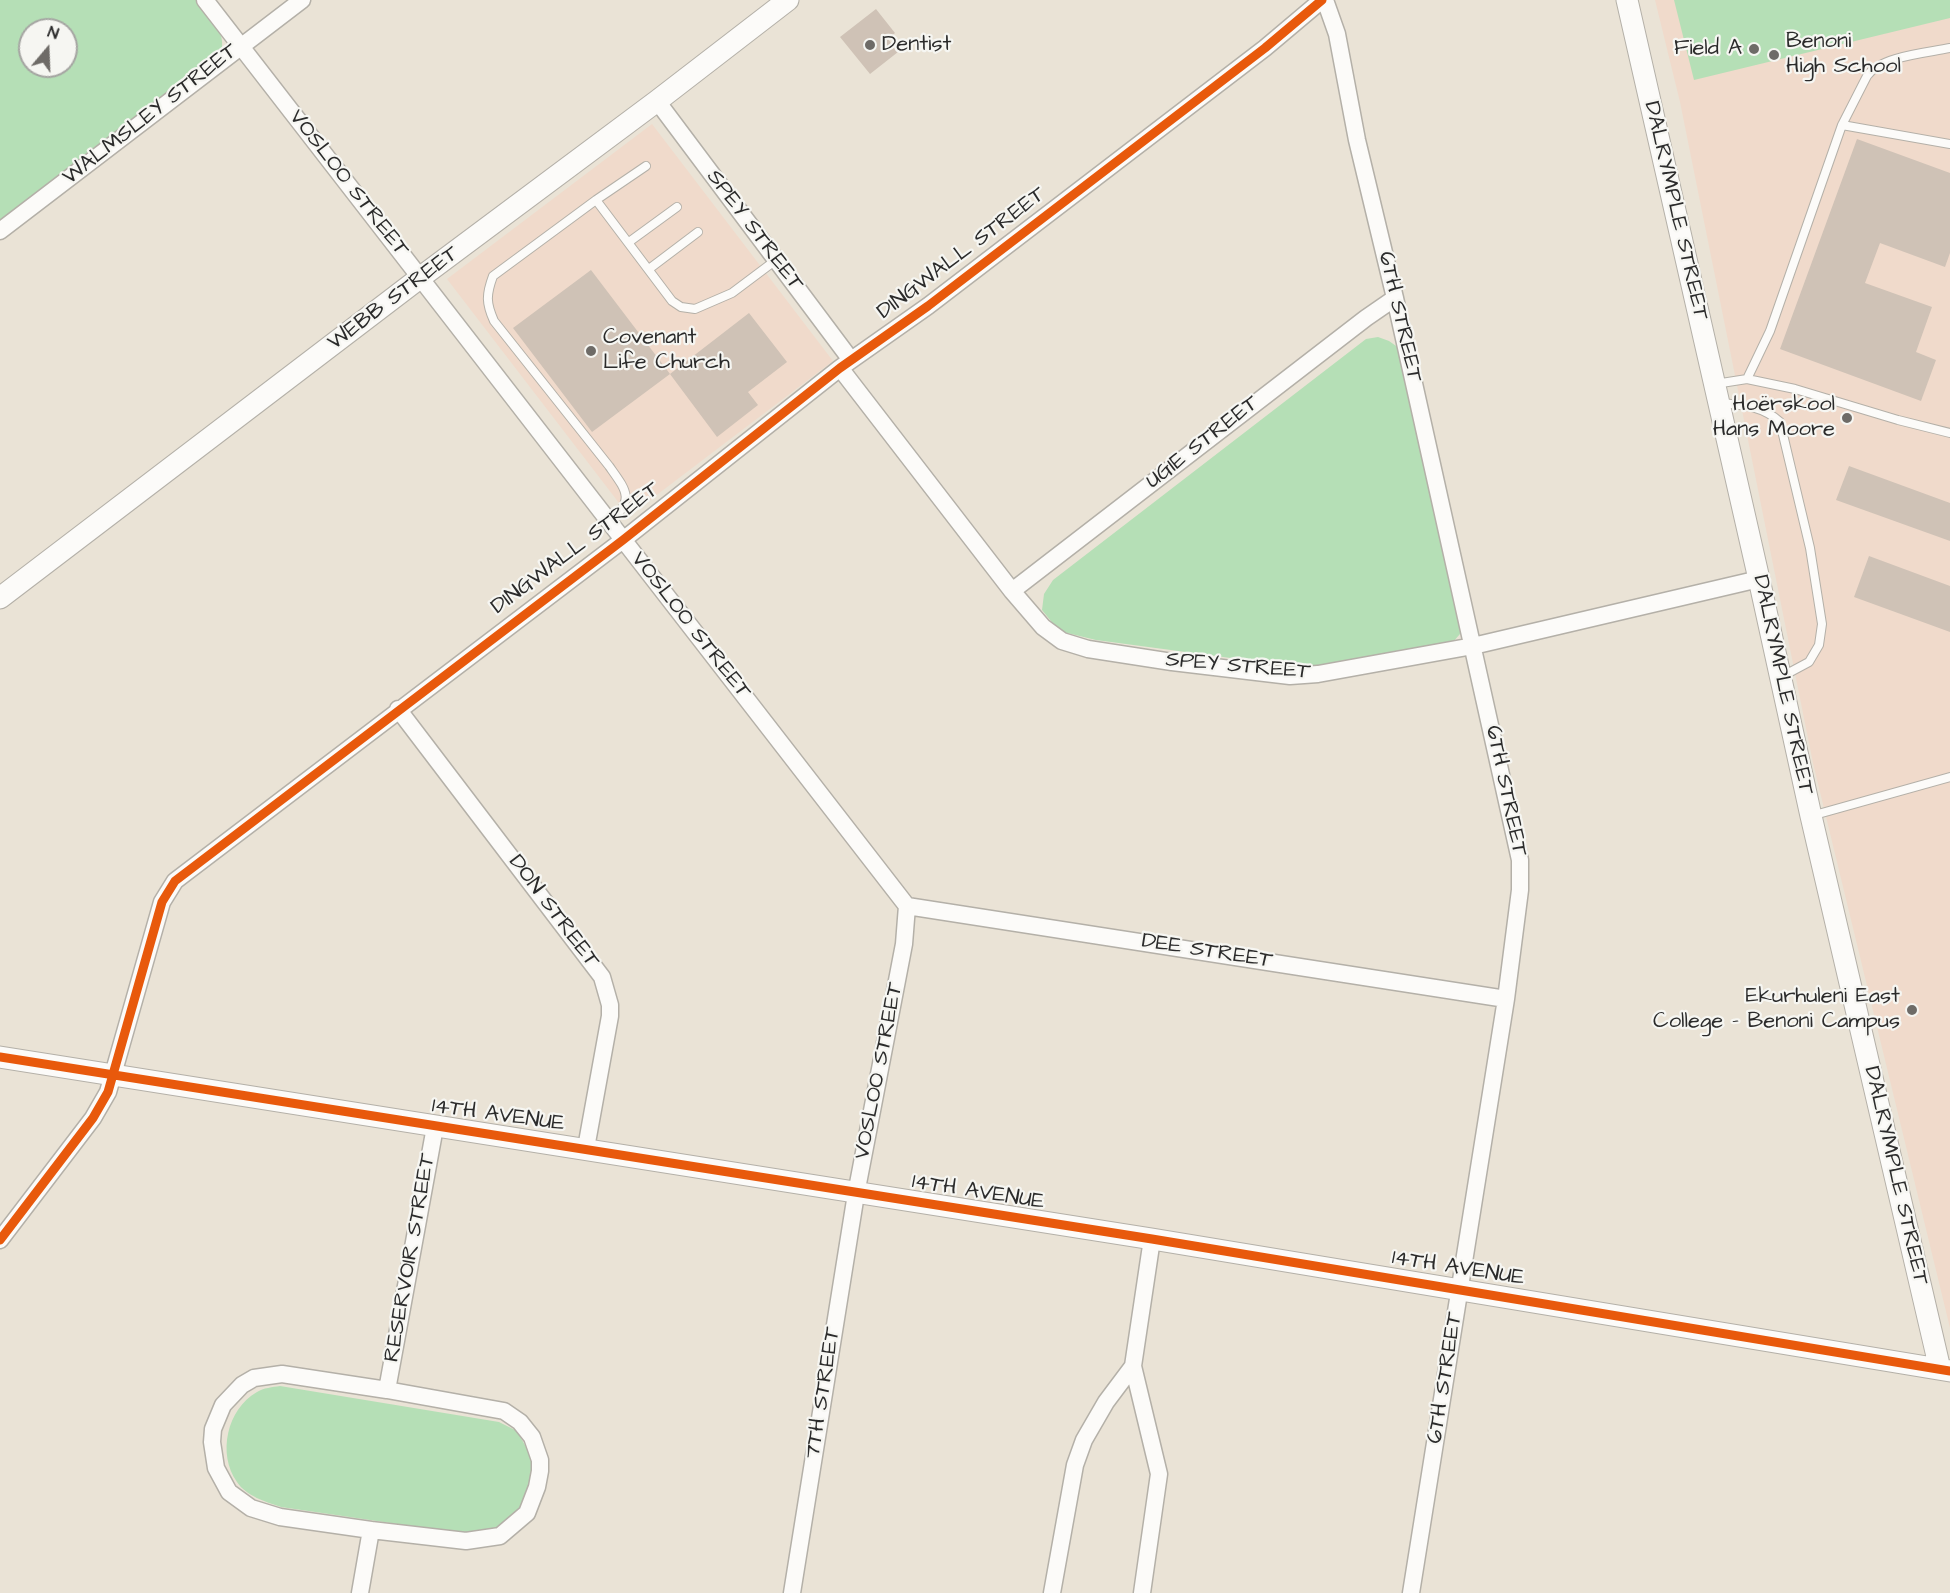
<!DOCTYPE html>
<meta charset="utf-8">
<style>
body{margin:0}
#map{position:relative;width:1950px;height:1593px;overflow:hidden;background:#eae3d6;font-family:"Architects Daughter",sans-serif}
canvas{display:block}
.north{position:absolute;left:18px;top:18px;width:60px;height:60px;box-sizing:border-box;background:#f6f6f2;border:2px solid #a5a5a2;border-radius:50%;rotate:19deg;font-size:16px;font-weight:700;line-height:24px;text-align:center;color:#2b2b2b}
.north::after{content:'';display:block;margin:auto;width:21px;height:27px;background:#6e6b67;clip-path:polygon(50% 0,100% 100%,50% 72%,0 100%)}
</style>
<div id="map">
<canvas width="1950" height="1593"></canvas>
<div class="north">N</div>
</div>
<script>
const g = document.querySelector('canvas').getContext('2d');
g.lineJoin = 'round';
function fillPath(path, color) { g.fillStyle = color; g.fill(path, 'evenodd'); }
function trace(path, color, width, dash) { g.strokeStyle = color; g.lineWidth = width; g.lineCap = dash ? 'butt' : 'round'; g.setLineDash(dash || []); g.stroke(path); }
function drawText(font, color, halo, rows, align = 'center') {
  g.font = font + ' "Architects Daughter",sans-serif'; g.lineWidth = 4.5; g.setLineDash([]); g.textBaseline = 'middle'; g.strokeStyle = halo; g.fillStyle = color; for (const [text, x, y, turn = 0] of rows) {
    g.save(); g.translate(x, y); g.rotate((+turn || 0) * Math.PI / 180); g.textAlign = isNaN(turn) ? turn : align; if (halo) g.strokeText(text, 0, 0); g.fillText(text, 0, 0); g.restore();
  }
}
fillPath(new Path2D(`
 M1655 0H1950V1328L1813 763 1680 102Z
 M652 124 833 361 629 516 447 279Z`), '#f0dacb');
fillPath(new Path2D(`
 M0 0H199C215 25 236 42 210 68L0 220ZM30 30H66V66H30Z
 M1674 0H1950V18L1694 80Z
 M1378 337 1389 341 1399 348 1463 624 1460 634 1453 642 1313 669 1096 640 1059 631 1042 610 1044 594 1053 580 1366 339Z
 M280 1386 499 1422 517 1431 526 1447 534 1466 533 1487 510 1526 466 1534 281 1507C266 1502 246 1496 237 1482 217 1454 227 1409 257 1392 263 1388 273 1387 280 1386Z`), '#b5dfb6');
fillPath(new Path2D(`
 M876 9 895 33 888 39 898 52 870 74 840 37Z
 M1857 139 1950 173V253L1945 267 1880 243 1865 283 1932 307 1916 352 1936 360 1921 401 1780 349Z
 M591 270 670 374 592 432 513 328Z
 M749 313 787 362 748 392 758 405 717 437 670 374Z
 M1849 466 1950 503V541L1836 500Z
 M1869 556 1950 586V632L1854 597Z`), '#cfc2b6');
const service = new Path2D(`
 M1842 125 1950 144
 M596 200 646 166
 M629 242 677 207
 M649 269 698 232
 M1747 379 1770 331 1842 125 1867 76C1881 56 1927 53 1950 48
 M1715 384 1747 379 1795 389 1898 420 1950 433
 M1721 403C1744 405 1763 406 1780 422L1810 548 1822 624 1819 645 1809 662 1781 677
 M609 522C636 500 626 490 609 466L494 321C486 303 486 295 493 276L596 200 672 301 681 307 695 309 732 293 776 260
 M1811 816 1950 777`);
const minor = new Path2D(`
 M205 0 907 906 904 944 856 1194 792 1593
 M1325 0 1337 34 1357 140 1395 298 1520 860V890L1506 999 1411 1593
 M657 101 851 360
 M0 231 302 0
 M840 368 1012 591 1043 627 1062 641 1088 649 1172 662 1290 676 1318 674 1473 646 1759 579
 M1012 591 1366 318 1395 298
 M398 709 602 977 610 1005V1016L586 1148
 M907 906 1506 999
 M0 1240 93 1118 108 1092 162 902 175 881 623 540 840 368 928 306 1265 48 1322 0
 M282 1374 387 1390 504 1411 520 1422 532 1437 540 1460V1471L537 1487 527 1513 500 1536 466 1541 371 1530 280 1517 251 1508 229 1492 216 1468 212 1442 213 1429 223 1405 242 1385 254 1378Z
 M387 1390 435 1127
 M360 1593 371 1530
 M1052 1593 1075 1465 1084 1440 1106 1402 1133 1366
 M1142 1593 1159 1474 1133 1366 1152 1239`);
const tertiary = new Path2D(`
 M1627 0 1759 579 1811 816 1940 1369
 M0 598 421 277 657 101 788 0
 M0 1057 1152 1239 1950 1371`);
trace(service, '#b4b0a8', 10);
trace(minor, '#b4b0a8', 19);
trace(tertiary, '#b4b0a8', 23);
trace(service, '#fcfbf9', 8);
trace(minor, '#fcfbf9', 16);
trace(tertiary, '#fcfbf9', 21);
trace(new Path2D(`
 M0 1057 1152 1239 1950 1371
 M0 1240 93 1118 108 1092 162 902 175 881 623 540 840 368 928 306 1265 48 1322 0`), '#e8590c', 9);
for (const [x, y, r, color] of [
 [870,45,6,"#6e6b67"],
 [1754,49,6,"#6e6b67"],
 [1774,55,6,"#6e6b67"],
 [591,351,6,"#6e6b67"],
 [1847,418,6,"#6e6b67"],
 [1912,1010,6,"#6e6b67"]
]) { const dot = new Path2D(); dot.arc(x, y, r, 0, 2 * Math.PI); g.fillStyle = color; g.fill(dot); trace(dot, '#f6f6f2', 2); }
drawText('22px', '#2b2b2b', '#f6f6f2', [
 ["Benoni",1786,42],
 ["High School",1786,67],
 ["Dentist",882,45],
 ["Field A",1742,49,"right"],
 ["Covenant",603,338],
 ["Life Church",603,363],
 ["Hoërskool",1835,405,"right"],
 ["Hans Moore",1835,430,"right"],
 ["Ekurhuleni East",1900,997,"right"],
 ["College - Benoni Campus",1900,1022,"right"]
], 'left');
drawText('22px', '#2b2b2b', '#f6f6f2', [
 ["WALMSLEY STREET",151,115,-38],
 ["VOSLOO STREET",348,184,52],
 ["DALRYMPLE STREET",1675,211,77],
 ["SPEY STREET",754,231,53],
 ["DINGWALL STREET",962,254,-37],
 ["WEBB STREET",394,299,-37],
 ["6TH STREET",1399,317,77],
 ["UGIE STREET",1203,443,-38],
 ["DINGWALL STREET",576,549,-37],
 ["VOSLOO STREET",690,626,52],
 ["SPEY STREET",1238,667,5],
 ["DALRYMPLE STREET",1782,685,78],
 ["6TH STREET",1505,791,78],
 ["DON STREET",553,912,53],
 ["DEE STREET",1207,952,9],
 ["VOSLOO STREET",880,1071,-79],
 ["14TH AVENUE",498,1116,8],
 ["DALRYMPLE STREET",1895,1176,77],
 ["14TH AVENUE",978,1193,9],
 ["RESERVOIR STREET",411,1258,-80],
 ["14TH AVENUE",1458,1269,9],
 ["6TH STREET",1446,1378,-81],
 ["7TH STREET",824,1393,-81]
]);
</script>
